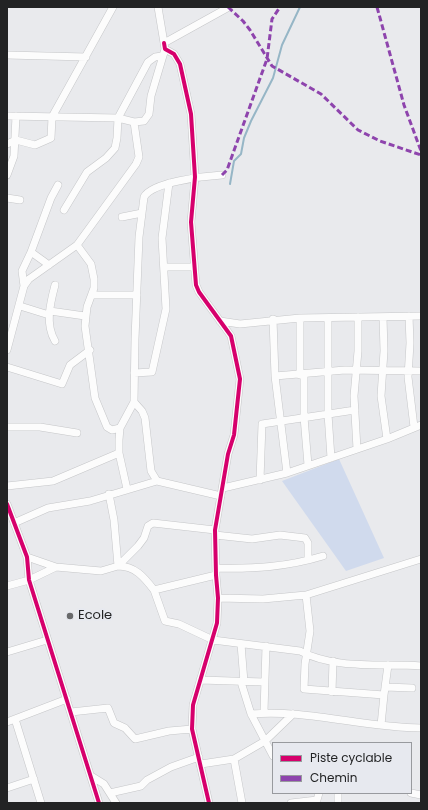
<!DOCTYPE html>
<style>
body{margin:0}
#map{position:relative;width:428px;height:810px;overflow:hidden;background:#e9eaed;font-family:Poppins,sans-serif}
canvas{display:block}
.frame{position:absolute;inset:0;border:8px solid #222324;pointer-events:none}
.legend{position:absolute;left:272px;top:742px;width:140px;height:52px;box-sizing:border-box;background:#e7e9ef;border:1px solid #989a9e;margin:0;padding:5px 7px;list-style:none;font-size:12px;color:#222324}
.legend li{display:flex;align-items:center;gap:8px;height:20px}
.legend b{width:20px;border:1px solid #989a9e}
</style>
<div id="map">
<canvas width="428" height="810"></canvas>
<div class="frame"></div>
<ul class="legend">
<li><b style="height:5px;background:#d6006c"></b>Piste cyclable</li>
<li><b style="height:5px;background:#8e44ad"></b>Chemin</li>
</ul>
</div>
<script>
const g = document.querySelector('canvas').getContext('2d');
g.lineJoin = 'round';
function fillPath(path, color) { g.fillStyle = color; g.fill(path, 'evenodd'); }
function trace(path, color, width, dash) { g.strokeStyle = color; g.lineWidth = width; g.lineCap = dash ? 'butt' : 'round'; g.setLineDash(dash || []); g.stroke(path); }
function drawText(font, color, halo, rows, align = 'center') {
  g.font = font + ' Poppins,sans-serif'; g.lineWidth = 4; g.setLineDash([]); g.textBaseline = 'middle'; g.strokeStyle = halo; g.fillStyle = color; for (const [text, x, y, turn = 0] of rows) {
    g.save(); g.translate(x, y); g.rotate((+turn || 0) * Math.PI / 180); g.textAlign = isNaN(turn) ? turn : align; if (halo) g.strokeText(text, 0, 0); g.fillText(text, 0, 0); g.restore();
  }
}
fillPath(new Path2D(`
 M339 459 384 558 346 571 282 481Z`), '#d0daed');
trace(new Path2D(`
 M230 184 234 161 241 154 244 138 251 121 273 78 282 45 300 7`), '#96b6c6', 2);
const street = new Path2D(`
 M158 7 164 43 229 7
 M164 43 165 49 174 54 180 64 191 114 195 177 191 222 196 285 199 292 231 336 240 379 234 435 228 454 215 530 216 575 218 598 217 623 193 705 192 729 209 803
 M7 55 86 57
 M7 116 118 118 134 122 144 121 149 114 151 96 165 49
 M7 144 16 140 35 145 51 138 52 117 113 7
 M7 175 14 156 16 116
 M7 198 20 200
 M64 210 87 172 106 158 115 148 117 138 118 118 148 62 155 57 162 56
 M122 217 142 213
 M77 245 91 264 94 279V288L87 307 85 326 95 398 107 427 112 430 120 428
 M49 265 31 252 51 198 58 185
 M164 267H194
 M24 286 22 271 31 252
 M92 295H137
 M20 306 49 315
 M50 311 85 316
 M409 316 410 343 408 377 414 427
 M383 317 384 351 381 396 387 439
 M328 318V414L331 458
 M273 319 275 376 287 473
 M220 321 240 324 300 318 421 316
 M55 341C45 324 50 304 55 285
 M7 350 24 286 29 279 77 245 136 164 139 157 134 122
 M7 367 62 384 70 365 90 350
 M134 373 152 372 166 309 162 238 169 183
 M304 374V417L308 465
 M300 375V318
 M275 376 345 370 421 371
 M134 402 142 411 145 418 151 471 157 481
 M7 427H40L77 433
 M357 449 354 396 358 351V317
 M260 480 262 424 355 410
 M7 486 53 481 119 453
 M223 488 287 473 387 439 421 425
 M127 489 119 453V440L120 428 134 402 135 339 139 237 144 197C152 182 205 176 222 175
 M109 494 114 520 118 566C135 566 144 577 154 590L216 575
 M7 504 27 557 29 580 99 803
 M14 523 48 508 90 501 157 481 221 496
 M215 535 252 539 280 535 305 538 308 543V560
 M27 557 56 567
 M216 568C253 569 287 567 323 556
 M7 586 29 580 56 567 101 571 118 566 138 546 144 538 148 526 153 523 215 530
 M154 590 165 621 179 624 213 640 300 651C336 670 382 663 421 666
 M306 595 310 631 305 664 304 689 384 695 381 725
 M218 598 263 599 306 595 421 559
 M241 644 244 682
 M7 652 47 640
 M200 680 264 682
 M241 682 251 714 273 756
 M385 687 412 688
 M332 692 333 661
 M384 695 388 665
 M71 712 108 708 114 723 125 728 135 739 169 731 192 729
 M264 712 266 646
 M251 714C308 709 364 728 421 728
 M15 719 41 803
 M7 722 67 699
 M234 759 242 803
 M201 764 234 759 265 741 293 714
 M91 776 104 784 116 803
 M7 788 34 779
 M110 793 141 786 147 780 171 767 199 757
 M411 793 421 795
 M291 803 317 800 319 793
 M338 803V793`);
trace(street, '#c5c6c8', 8);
trace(street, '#fcfcfc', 7);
trace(new Path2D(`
 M228 7 243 21 250 30 272 66 321 94 358 130 380 141 421 155
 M377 7 404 105 421 151
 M222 175 227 170 267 59 272 19 280 7`), '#8e44ad', 3, [6, 3]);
trace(new Path2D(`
 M164 43 165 49 174 54 180 64 191 114 195 177 191 222 196 285 199 292 231 336 240 379 234 435 228 454 215 530 216 575 218 598 217 623 193 705 192 729 209 803
 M7 504 27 557 29 580 99 803`), '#d6006c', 4);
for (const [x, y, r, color] of [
 [70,616,4,"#68696a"]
]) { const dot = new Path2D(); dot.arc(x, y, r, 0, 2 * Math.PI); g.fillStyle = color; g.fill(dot); trace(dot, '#e7e9ef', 1.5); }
drawText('13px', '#222324', '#e7e9ef', [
 ["Ecole",78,616]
], 'left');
</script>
